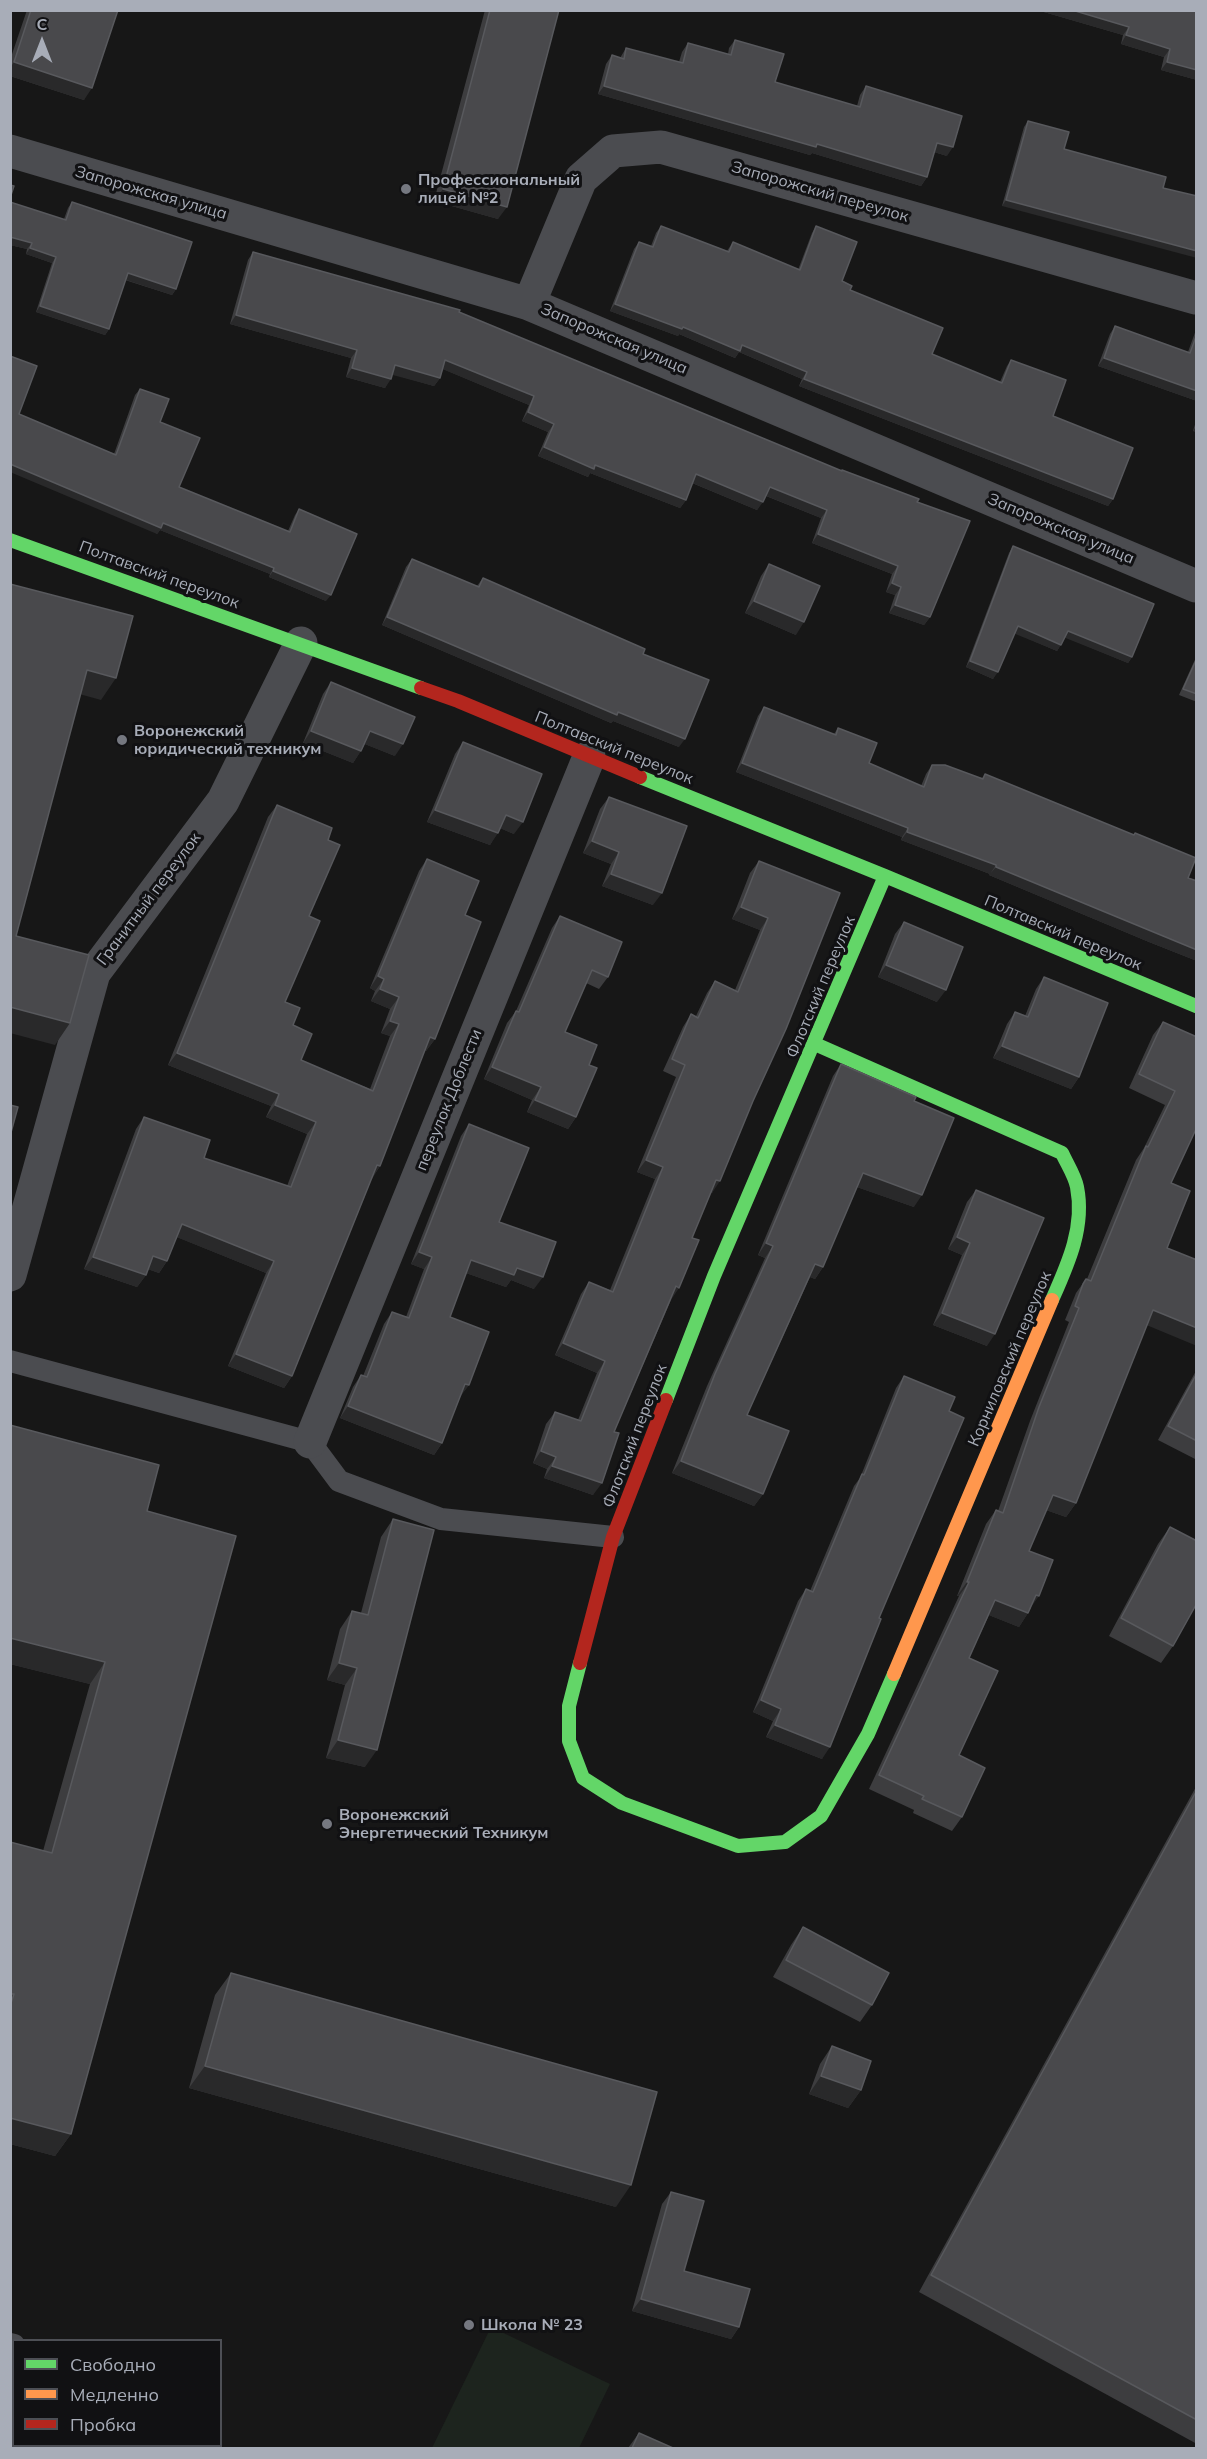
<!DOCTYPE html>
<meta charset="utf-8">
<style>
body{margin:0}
#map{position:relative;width:1207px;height:2459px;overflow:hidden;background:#171717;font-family:Mulish,sans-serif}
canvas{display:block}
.frame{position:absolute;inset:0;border:12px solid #a8adb8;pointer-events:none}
.legend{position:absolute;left:12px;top:2339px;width:210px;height:108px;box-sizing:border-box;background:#111113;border:2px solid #4d4f55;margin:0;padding:8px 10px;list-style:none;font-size:18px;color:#a8adb8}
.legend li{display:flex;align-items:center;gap:12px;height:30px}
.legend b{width:30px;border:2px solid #4d4f55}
.north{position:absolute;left:12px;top:12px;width:60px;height:60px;-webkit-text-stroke:4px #111113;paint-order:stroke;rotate:0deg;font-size:16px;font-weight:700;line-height:24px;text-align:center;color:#a8adb8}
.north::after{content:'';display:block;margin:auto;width:21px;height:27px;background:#a8adb8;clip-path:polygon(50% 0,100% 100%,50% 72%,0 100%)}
</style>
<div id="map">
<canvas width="1207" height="2459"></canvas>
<div class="frame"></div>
<ul class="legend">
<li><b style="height:8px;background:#63d668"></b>Свободно</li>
<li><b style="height:8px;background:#ff974d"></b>Медленно</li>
<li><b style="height:8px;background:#b3261e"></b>Пробка</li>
</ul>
<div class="north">С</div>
</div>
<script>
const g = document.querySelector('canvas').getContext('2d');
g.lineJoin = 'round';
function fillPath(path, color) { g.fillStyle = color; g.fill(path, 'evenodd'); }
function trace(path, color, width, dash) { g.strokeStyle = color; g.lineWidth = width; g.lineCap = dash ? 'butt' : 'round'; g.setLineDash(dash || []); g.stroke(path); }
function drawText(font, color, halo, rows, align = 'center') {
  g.font = font + ' Mulish,sans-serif'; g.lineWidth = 6; g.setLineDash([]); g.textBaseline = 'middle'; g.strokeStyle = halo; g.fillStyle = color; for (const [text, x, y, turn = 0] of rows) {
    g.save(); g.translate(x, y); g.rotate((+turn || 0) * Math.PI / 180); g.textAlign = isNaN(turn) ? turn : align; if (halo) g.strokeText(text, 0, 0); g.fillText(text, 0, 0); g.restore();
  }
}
fillPath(new Path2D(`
 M491 2327 610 2384 579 2448H432Z`), '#1d241e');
trace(new Path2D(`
 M10 1361 310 1442 339 1481 441 1519 613 1537
 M10 2344 14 2345`), '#4b4c50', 22);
trace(new Path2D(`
 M10 151 529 304 1196 586
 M529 304 581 179 613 151 661 147 1196 298
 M10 1275 94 973 223 801 301 643
 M310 1442 589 757`), '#4b4c50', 33);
trace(new Path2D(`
 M10 540 421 688
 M640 777 885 876 1196 1006
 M815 1044 1062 1153C1067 1164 1075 1176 1077 1187 1085 1227 1068 1264 1052 1300
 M666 1400 714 1276 885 876
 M580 1663 569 1706V1741L583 1778 622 1803 738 1846 785 1842 821 1816 868 1734 894 1674`), '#63d668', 14);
trace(new Path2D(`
 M894 1674 1052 1300`), '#ff974d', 14);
trace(new Path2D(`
 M421 688 458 701 640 777
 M580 1663 613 1537 666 1400`), '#b3261e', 14);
fillPath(new Path2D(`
 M27 10H118L84 100 10 76V60Z
 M485 10H559L498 219 434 201Z
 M1037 10H1197V80L1161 70 1164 57 1121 44 1123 35Z
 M735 40 775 82 857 106 860 95 866 86 947 156 934 152 927 177 921 186 812 153 810 155 598 94 606 64 612 55 620 58 626 48 679 62 682 52 688 43 728 54 729 48Z
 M1028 121 1064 149 1163 188 1002 206 1024 127Z
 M72 202 176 289 172 295 125 280 109 329 105 335 36 312 52 263 26 254 27 249 10 245 64 219 68 208Z
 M661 226 727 251 733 242 798 270 812 233 816 226 842 281 850 290 932 354 1000 382 1007 366 1011 360 1113 499 1108 506 799 386 802 379 739 352 735 358 679 334 678 336 610 311 634 249 639 242 651 246 656 233Z
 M253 252 459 312 917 502 930 617 924 625 889 613 895 595 886 592 892 574 812 543 821 518 766 496 757 510 692 483 686 500 680 508 590 473 588 477 538 456 548 432 522 421 529 405 443 369 440 378 434 386 392 374 385 388 346 377 351 358 230 324 248 260Z
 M1115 326 1188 352 1197 327V401L1098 366 1110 334Z
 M140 389 160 422 179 487 288 531 295 515 299 509 326 601 269 577 270 574 160 530 157 534 19 414 114 454 135 395Z
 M1197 418V432L1193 431Z
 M1013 546 1132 657 1128 663 1065 637 1057 651 1015 633 993 679 966 667 1009 553Z
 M412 559 477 586 483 578 643 654 679 747 613 721 611 723 382 625 406 567Z
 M769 564 796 635 745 613 761 576Z
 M1197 655V702L1179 695Z
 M331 682 395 756 365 744 353 763 303 743 323 694Z
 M764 707 834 734 838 728 869 763 921 786 926 774 932 765 982 778 985 774 1188 878 1197 881V961L1149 942 989 875 990 874 901 840 902 837 736 772 758 716Z
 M463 742 514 834 500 828 490 845 427 822 455 754Z
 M609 797 653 905 602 886 611 864 583 853 600 809Z
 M277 805 328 840 309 916 285 1002 293 1025 301 1060 370 1089 390 1036 381 1033 390 1009 371 1001 375 991 370 988 419 871 427 859 465 915 435 1039 426 1051 425 1050 380 1166 372 1178 292 1376 284 1388 228 1366 266 1273 177 1237 167 1261 159 1273 148 1269 146 1275 137 1287 84 1269 136 1129 144 1117 204 1158 287 1186 307 1134 266 1117 271 1106 168 1065 268 817Z
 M759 861 840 893 753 1101 712 1193H710L692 1238 671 1300 614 1432 593 1495 544 1478 547 1469 533 1463 546 1424 555 1412 578 1420 597 1373 555 1355 581 1294 589 1282 610 1290 655 1179 637 1172 676 1077 663 1071 683 1027 691 1014 696 1016 707 993 715 981 735 990 760 930 732 919 750 873Z
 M560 916 608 977 599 989 586 983 565 1032 589 1065 576 1117 568 1129 527 1112 532 1100 484 1079 507 1023 516 1011 552 928Z
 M904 922 937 1002 878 977 895 934Z
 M1044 977 1079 1077 1071 1089 993 1058 1007 1024 1015 1012 1025 1016 1036 989Z
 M1163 1022 1197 1130H1195L1171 1183 1167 1248 1147 1325 1076 1503 1066 1517 1046 1510 1029 1551 1031 1608 1019 1627 989 1615 969 1658 959 1755 962 1817 952 1831 913 1813 914 1810 869 1789 959 1596H957L986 1524 996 1510 998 1511 1030 1421 1069 1322 1065 1320 1074 1298 1076 1293 1086 1279H1087L1136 1160 1144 1148 1165 1105 1129 1088 1153 1035Z
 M841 1064 914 1101V1207L857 1187 823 1267 815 1279 810 1277 747 1415 763 1494 754 1506 672 1473 707 1386 765 1258 758 1255 833 1076Z
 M469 1124 499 1222 534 1289 511 1280 506 1287 466 1273 450 1317 469 1385 460 1396 442 1443 434 1455 340 1418 353 1387 361 1375 363 1376 384 1324 392 1312 406 1317 424 1269 411 1264 461 1136Z
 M976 1190 987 1346 933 1325 962 1255 948 1249 967 1202Z
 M1197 1369V1460L1158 1440Z
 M904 1376 949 1411 879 1618 822 1759 766 1737 773 1721 753 1712 798 1601 806 1589 810 1591 854 1486 860 1478 896 1388Z
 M10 1425 147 1511 71 2134 55 2156 10 2144V1842L43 1851 90 1684 10 1664Z
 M393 1519 365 1767 326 1758 345 1685 327 1680 340 1629 352 1611 361 1613 381 1537Z
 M1170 1527 1173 1646 1161 1663 1109 1636 1158 1544Z
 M1197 1785V2444L919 2292Z
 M803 1927 872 2005 860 2022 773 1977 791 1945Z
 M231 1973 616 2207 189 2088 215 1995Z
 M832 2046 861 2090 848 2108 809 2094 820 2064Z
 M671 2192 684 2271 739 2327 731 2339 632 2311 662 2204Z
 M639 2433 632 2448H628Z`), '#3d3d3f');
fillPath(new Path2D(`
 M1037 10H1072L1129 27 1123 35Z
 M1126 35 1170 49 1164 57 1121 44Z
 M14 62 92 88 84 100 10 76V68Z
 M1167 62 1197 70V80L1161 70Z
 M604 86 817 144 927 177 921 186 812 153 810 155 598 94Z
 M937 143 953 147 947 156 931 151Z
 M443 189 507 207 498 219 434 201Z
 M1006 200 1197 251V258L1002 206Z
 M10 237 32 243 27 249 10 245Z
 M30 248 56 257 52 263 26 254Z
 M128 273 176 289 172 295 123 279Z
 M615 304 683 327 742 345 807 372 802 379 739 352 735 358 679 334 678 336 610 311Z
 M40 306 109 329 105 335 36 312Z
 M236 315 357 350 351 358 230 324Z
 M1104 358 1197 391V401L1098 366Z
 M445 360 534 396 529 405 440 368Z
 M395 365 440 378 434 386 389 374Z
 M352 368 391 379 385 388 346 377Z
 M804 379 1113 499 1108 506 799 386Z
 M528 412 554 424 548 432 522 421Z
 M1197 425V432L1193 431Z
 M544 447 595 465 686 500 680 508 590 473 588 477 538 456Z
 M10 464 163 523 274 568 270 574 160 530 157 534 10 472Z
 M696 474 763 502 757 510 690 482Z
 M770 487 827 510 821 518 764 495Z
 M818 534 898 566 892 574 812 543Z
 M273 571 331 595 326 601 269 577Z
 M892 583 901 587 895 595 886 592Z
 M754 601 804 622 796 635 745 613Z
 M895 605 930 617 924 625 889 613Z
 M387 617 685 739 679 747 613 721 611 723 382 625Z
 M1018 626 1061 645 1057 651 1013 633Z
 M1068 631 1132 657 1128 663 1063 637Z
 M970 661 998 672 993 679 966 667Z
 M87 670 116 678 101 700 72 692Z
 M311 731 361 751 353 763 303 743Z
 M370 731 403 744 395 756 362 743Z
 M742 763 908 828 902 837 736 772Z
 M435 810 498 833 490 845 427 822Z
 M506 815 523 822 514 834 497 827Z
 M907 832 996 865 990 874 901 840Z
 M592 841 619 852 611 864 583 853Z
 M996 867 1197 950V961L1149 942 989 875Z
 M611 874 662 893 653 905 602 886Z
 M741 907 768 918 760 930 732 919Z
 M886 965 946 990 937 1002 878 977Z
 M378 976 384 979 375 991 370 988Z
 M380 989 399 997 390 1009 371 1001Z
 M10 1007 70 1023 55 1045 10 1033Z
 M390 1021 399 1024 390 1036 381 1033Z
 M430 1037 435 1039 426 1051 422 1049Z
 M1002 1046 1079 1077 1071 1089 993 1058Z
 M177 1053 279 1094 271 1106 168 1065Z
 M492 1067 541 1087 532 1100 484 1079Z
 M535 1100 576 1117 568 1129 527 1112Z
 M275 1105 316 1122 307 1134 266 1117Z
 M646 1160 663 1167 655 1179 637 1172Z
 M377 1165 380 1166 372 1179 368 1177Z
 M863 1173 922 1195 914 1207 854 1186Z
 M716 1180 720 1181 712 1193 707 1192Z
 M182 1224 274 1261 266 1273 174 1236Z
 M957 1237 970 1243 962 1255 948 1249Z
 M766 1243 773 1246 765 1258 758 1255Z
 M419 1252 432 1257 424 1269 411 1264Z
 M153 1256 167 1261 159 1273 144 1268Z
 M93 1257 146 1275 137 1287 84 1269Z
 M471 1260 517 1268 543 1277 534 1289 511 1280 506 1287 463 1272Z
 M815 1264 823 1267 815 1279 807 1276Z
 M676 1286 679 1288 671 1300 667 1298Z
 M1153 1310 1197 1328V1346L1144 1324Z
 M942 1313 995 1334 987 1346 933 1325Z
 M563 1343 605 1361 597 1373 555 1355Z
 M236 1354 292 1376 284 1388 228 1366Z
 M465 1384 469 1385 460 1397Z
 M348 1406 442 1443 434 1455 340 1418Z
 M541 1451 556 1457 547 1469 533 1463Z
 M681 1461 763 1494 754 1506 672 1473Z
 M552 1466 602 1483 593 1495 544 1478Z
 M1053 1495 1076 1503 1066 1517 1043 1509Z
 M967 1582H969L959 1596H957Z
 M1036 1595 1039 1596 1029 1610Z
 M995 1600 1028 1613 1019 1627 986 1614Z
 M10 1638 105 1662 90 1684 10 1664Z
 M339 1663 357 1668 345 1685 327 1680Z
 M761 1700 781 1709 773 1721 753 1712Z
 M775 1725 830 1747 822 1759 766 1737Z
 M338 1740 377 1750 365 1767 326 1758Z
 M205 2066 631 2185 616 2207 189 2088Z
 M821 2076 861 2090 848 2108 809 2094Z
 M10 2118 71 2134 55 2156 10 2144Z
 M641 2299 739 2327 731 2339 632 2311Z`), '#29292a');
const building = new Path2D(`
 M31 10H118L92 88 14 62Z
 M490 10H559L507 207 443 189Z
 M1072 10H1197V70L1167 62 1170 49 1126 35 1129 27Z
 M735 40 784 54 775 82 860 107 866 86 962 116 953 147 937 143 927 177 817 144 816 147 604 86 612 55 624 59 626 48 683 63 688 43 731 55Z
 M1028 121 1069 132 1064 149 1166 177 1163 188 1197 196V251L1006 200Z
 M10 185 14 186 10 198Z
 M10 202 66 220 72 202 192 242 176 289 128 273 109 329 40 306 56 257 30 248 32 243 10 237Z
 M661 226 729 252 733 242 800 270 816 226 857 242 842 281 852 286 850 290 943 328 932 354 1002 383 1011 360 1066 380 1053 416 1133 448 1113 499 804 379 807 372 742 345 740 351 683 327 682 329 615 304 639 242 653 247Z
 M253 252 460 310 459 312 842 471V470L919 499 917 502 970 521 930 617 895 605 901 587 892 583 898 566 818 534 827 510 770 487 763 502 696 474 686 500 595 465 594 469 544 447 554 424 528 412 534 396 445 360 440 378 395 365 391 379 352 368 357 350 236 315Z
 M1115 326 1190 353 1197 334V391L1104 358Z
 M10 356 37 366 19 414 116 455 140 389 169 399 160 422 200 438 179 487 290 532 299 509 357 534 331 595 273 571 274 568 163 523 161 528 10 464Z
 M1013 546 1154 604 1132 657 1068 631 1061 645 1018 626 998 672 970 661Z
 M412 559 479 587 483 578 645 649 643 654 709 680 685 739 618 712 617 715 387 617Z
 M769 564 820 586 804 622 754 601Z
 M10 584 133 616 116 678 87 670 16 936 89 955 70 1023 10 1007Z
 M1197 658V694L1183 689Z
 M331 682 415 717 403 744 370 731 361 751 311 731Z
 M764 707 836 735 838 728 877 743 869 763 924 787 932 765H945L983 779 985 774 1134 835 1135 833 1196 858 1188 878 1197 881V950L996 867V865L907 832 908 828 742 763Z
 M463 742 542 774 523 822 506 815 498 833 435 810Z
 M609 797 687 826 662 893 611 874 619 852 592 841Z
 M277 805 332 828 328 840 340 845 309 916 320 921 285 1002 300 1008 293 1025 312 1034 301 1060 373 1091 399 1024 390 1021 399 997 380 989 384 979 378 976 427 859 479 881 465 915 481 922 435 1039 430 1037 380 1166 377 1165 292 1376 236 1354 274 1261 182 1224 167 1261 153 1256 146 1275 93 1257 144 1117 210 1140 204 1158 291 1187 316 1122 275 1105 279 1094 177 1053Z
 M759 861 840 893 786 1029 753 1101 720 1181 716 1180 692 1238 699 1240 679 1288 676 1286 614 1432 619 1433 602 1483 552 1466 556 1457 541 1451 555 1412 581 1421 605 1361 563 1343 589 1282 613 1292 663 1167 646 1160 685 1065 672 1059 691 1014 698 1018 715 981 738 992 768 918 741 907Z
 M560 916 622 942 608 977 592 970 565 1032 597 1045 589 1065 597 1068 576 1117 535 1100 541 1087 492 1067 516 1011 519 1012Z
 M904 922 963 947 946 990 886 965Z
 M1044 977 1108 1003 1079 1077 1002 1046 1015 1012 1028 1017Z
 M1163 1022 1197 1037V1127L1171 1183 1190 1191 1167 1248 1197 1260V1328L1153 1310 1076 1503 1053 1495 1029 1551 1053 1560 1039 1596 1036 1595 1028 1613 995 1600 969 1658 998 1671 959 1755 985 1768 962 1817 922 1799 924 1796 879 1775 969 1582H967L996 1510 1003 1513 1039 1407 1079 1308 1075 1306 1083 1284 1086 1279 1091 1281 1146 1146 1148 1147 1175 1091 1139 1074Z
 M841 1064 916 1097 914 1101 954 1118 922 1195 863 1173 823 1267 815 1264 747 1415 789 1431 763 1494 681 1461 715 1374 773 1246 766 1243Z
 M10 1105 18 1107 10 1136Z
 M469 1124 529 1148 499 1222 556 1242 543 1277 517 1268 514 1275 471 1260 450 1317 489 1332 469 1385 465 1384 442 1443 348 1406 361 1375 367 1377 392 1312 409 1318 432 1257 419 1252Z
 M976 1190 1044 1218 995 1334 942 1313 970 1243 957 1237Z
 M1197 1373V1441L1168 1426Z
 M904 1376 955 1397 949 1411 964 1418 879 1618 881 1619 830 1747 775 1725 781 1709 761 1700 806 1589 813 1592 862 1474 864 1475Z
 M10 1425 159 1465 147 1511 236 1536 71 2134 10 2118V2006L14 1994H10V1842L52 1853 105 1662 10 1638Z
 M393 1519 434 1530 377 1750 338 1740 357 1668 339 1663 352 1611 368 1615Z
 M1170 1527 1197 1541V1603L1173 1646 1121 1618Z
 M1197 1790V2420L931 2275Z
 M803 1927 889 1973 872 2005 786 1960Z
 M231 1973 657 2092 631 2185 205 2066Z
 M832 2046 871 2061 861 2090 821 2076Z
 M671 2192 704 2201 684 2271 750 2289 739 2327 641 2299Z
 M639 2433 673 2448H632Z`);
fillPath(building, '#49494c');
trace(building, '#58595d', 1.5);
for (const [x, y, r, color] of [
 [406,189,6,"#757880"],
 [122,740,6,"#757880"],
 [327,1824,6,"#757880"],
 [469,2325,6,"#757880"]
]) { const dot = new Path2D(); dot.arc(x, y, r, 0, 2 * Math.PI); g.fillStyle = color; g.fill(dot); trace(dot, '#111113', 2); }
drawText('bold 16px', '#a8adb8', '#111113', [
 ["Профессиональный",418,180],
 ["лицей №2",418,198],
 ["Воронежский",134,731],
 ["юридический техникум",134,749],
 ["Воронежский",339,1815],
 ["Энергетический Техникум",339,1833],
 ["Школа № 23",481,2325]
], 'left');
drawText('16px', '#a8adb8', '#111113', [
 ["Запорожский переулок",820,192,16],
 ["Запорожская улица",151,193,16],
 ["Запорожская улица",614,339,23],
 ["Запорожская улица",1061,529,23],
 ["Полтавский переулок",159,575,20],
 ["Полтавский переулок",614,748,22],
 ["Гранитный переулок",149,899,-53],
 ["Полтавский переулок",1063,933,23],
 ["Флотский переулок",821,987,-67],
 ["переулок Доблести",449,1100,-68],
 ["Корниловский переулок",1010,1359,-67],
 ["Флотский переулок",635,1436,-69]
]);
</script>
